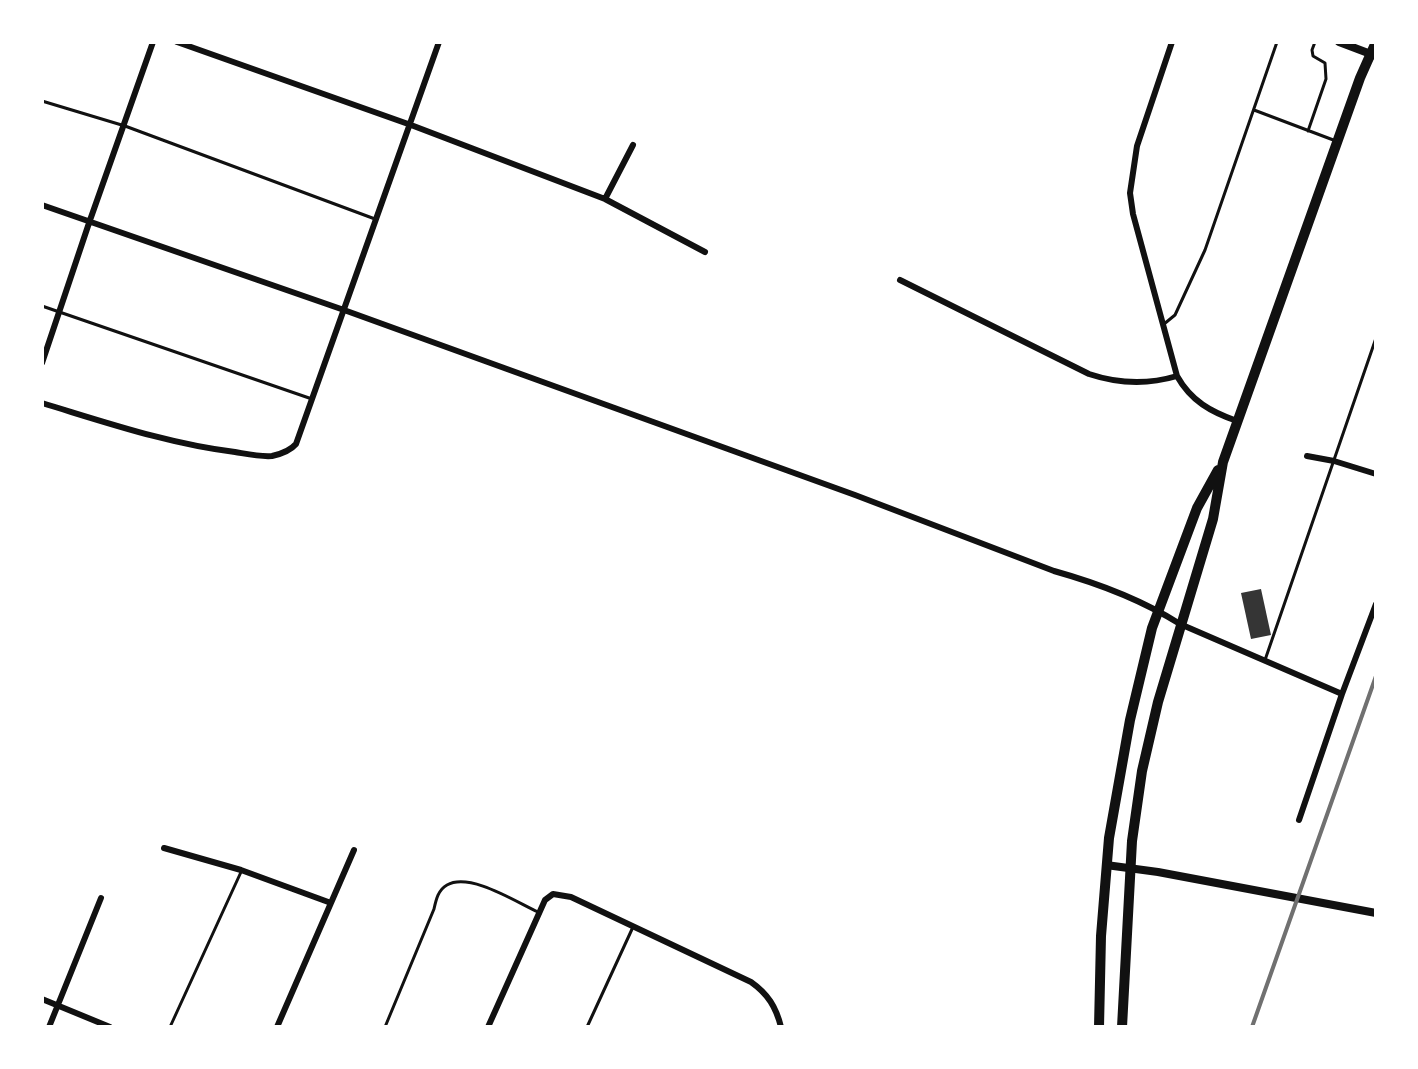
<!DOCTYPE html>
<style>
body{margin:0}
#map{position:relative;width:1418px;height:1069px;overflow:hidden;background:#fff;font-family:"Alegreya Sans",sans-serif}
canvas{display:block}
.frame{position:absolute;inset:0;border:44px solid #fff;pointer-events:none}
</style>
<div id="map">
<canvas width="1418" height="1069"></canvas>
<div class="frame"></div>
</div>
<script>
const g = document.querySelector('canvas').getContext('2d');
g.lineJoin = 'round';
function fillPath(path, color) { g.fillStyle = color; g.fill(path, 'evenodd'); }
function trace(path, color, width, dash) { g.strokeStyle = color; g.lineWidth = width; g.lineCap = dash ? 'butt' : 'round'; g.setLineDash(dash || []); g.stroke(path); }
fillPath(new Path2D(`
 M1261 589 1271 635 1251 639 1241 593Z`), '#353535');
trace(new Path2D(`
 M42 101 125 126 375 219
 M1254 110 1336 141
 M1308 131 1326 79 1325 63 1313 56 1312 50 1315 42
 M42 306 312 399
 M1164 324 1175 315 1205 250 1277 42
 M1265 660 1376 338
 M170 1027 241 872
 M385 1027 434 909C436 900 438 890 447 885 470 872 516 902 538 912
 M587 1027 633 927`), '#111', 3);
trace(new Path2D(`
 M177 42 411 125 605 199 705 252
 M1172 42 1137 146 1130 193 1133 214 1177 376C1191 401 1211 412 1237 421
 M605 199 633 145
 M42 205 344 310 855 495 1054 571C1097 583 1142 600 1180 624L1342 694
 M900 280 1089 374C1119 384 1147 385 1177 376
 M42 363 89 223 153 42
 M42 403C105 422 169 444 235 452 247 454 260 457 272 456 281 454 290 451 296 444L312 399 439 42
 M1307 456 1334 461 1376 474
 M1299 820 1342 694 1376 604
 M164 848 241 870 331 903
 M42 999 110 1027
 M49 1027 101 898
 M277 1027 354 850
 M488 1027 545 900 553 894 571 897 751 982C768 994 776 1007 781 1027`), '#111', 6);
trace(new Path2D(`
 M1339 42 1376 56
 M1106 865 1158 872 1376 913`), '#111', 8);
trace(new Path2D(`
 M1099 1027 1101 936 1109 838 1130 720 1152 628 1197 508 1218 470
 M1122 1027 1132 841 1142 771 1158 702 1213 519 1223 462 1360 78 1376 42`), '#111', 10);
trace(new Path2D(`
 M1252 1027 1376 676`), '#707070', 4);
</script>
